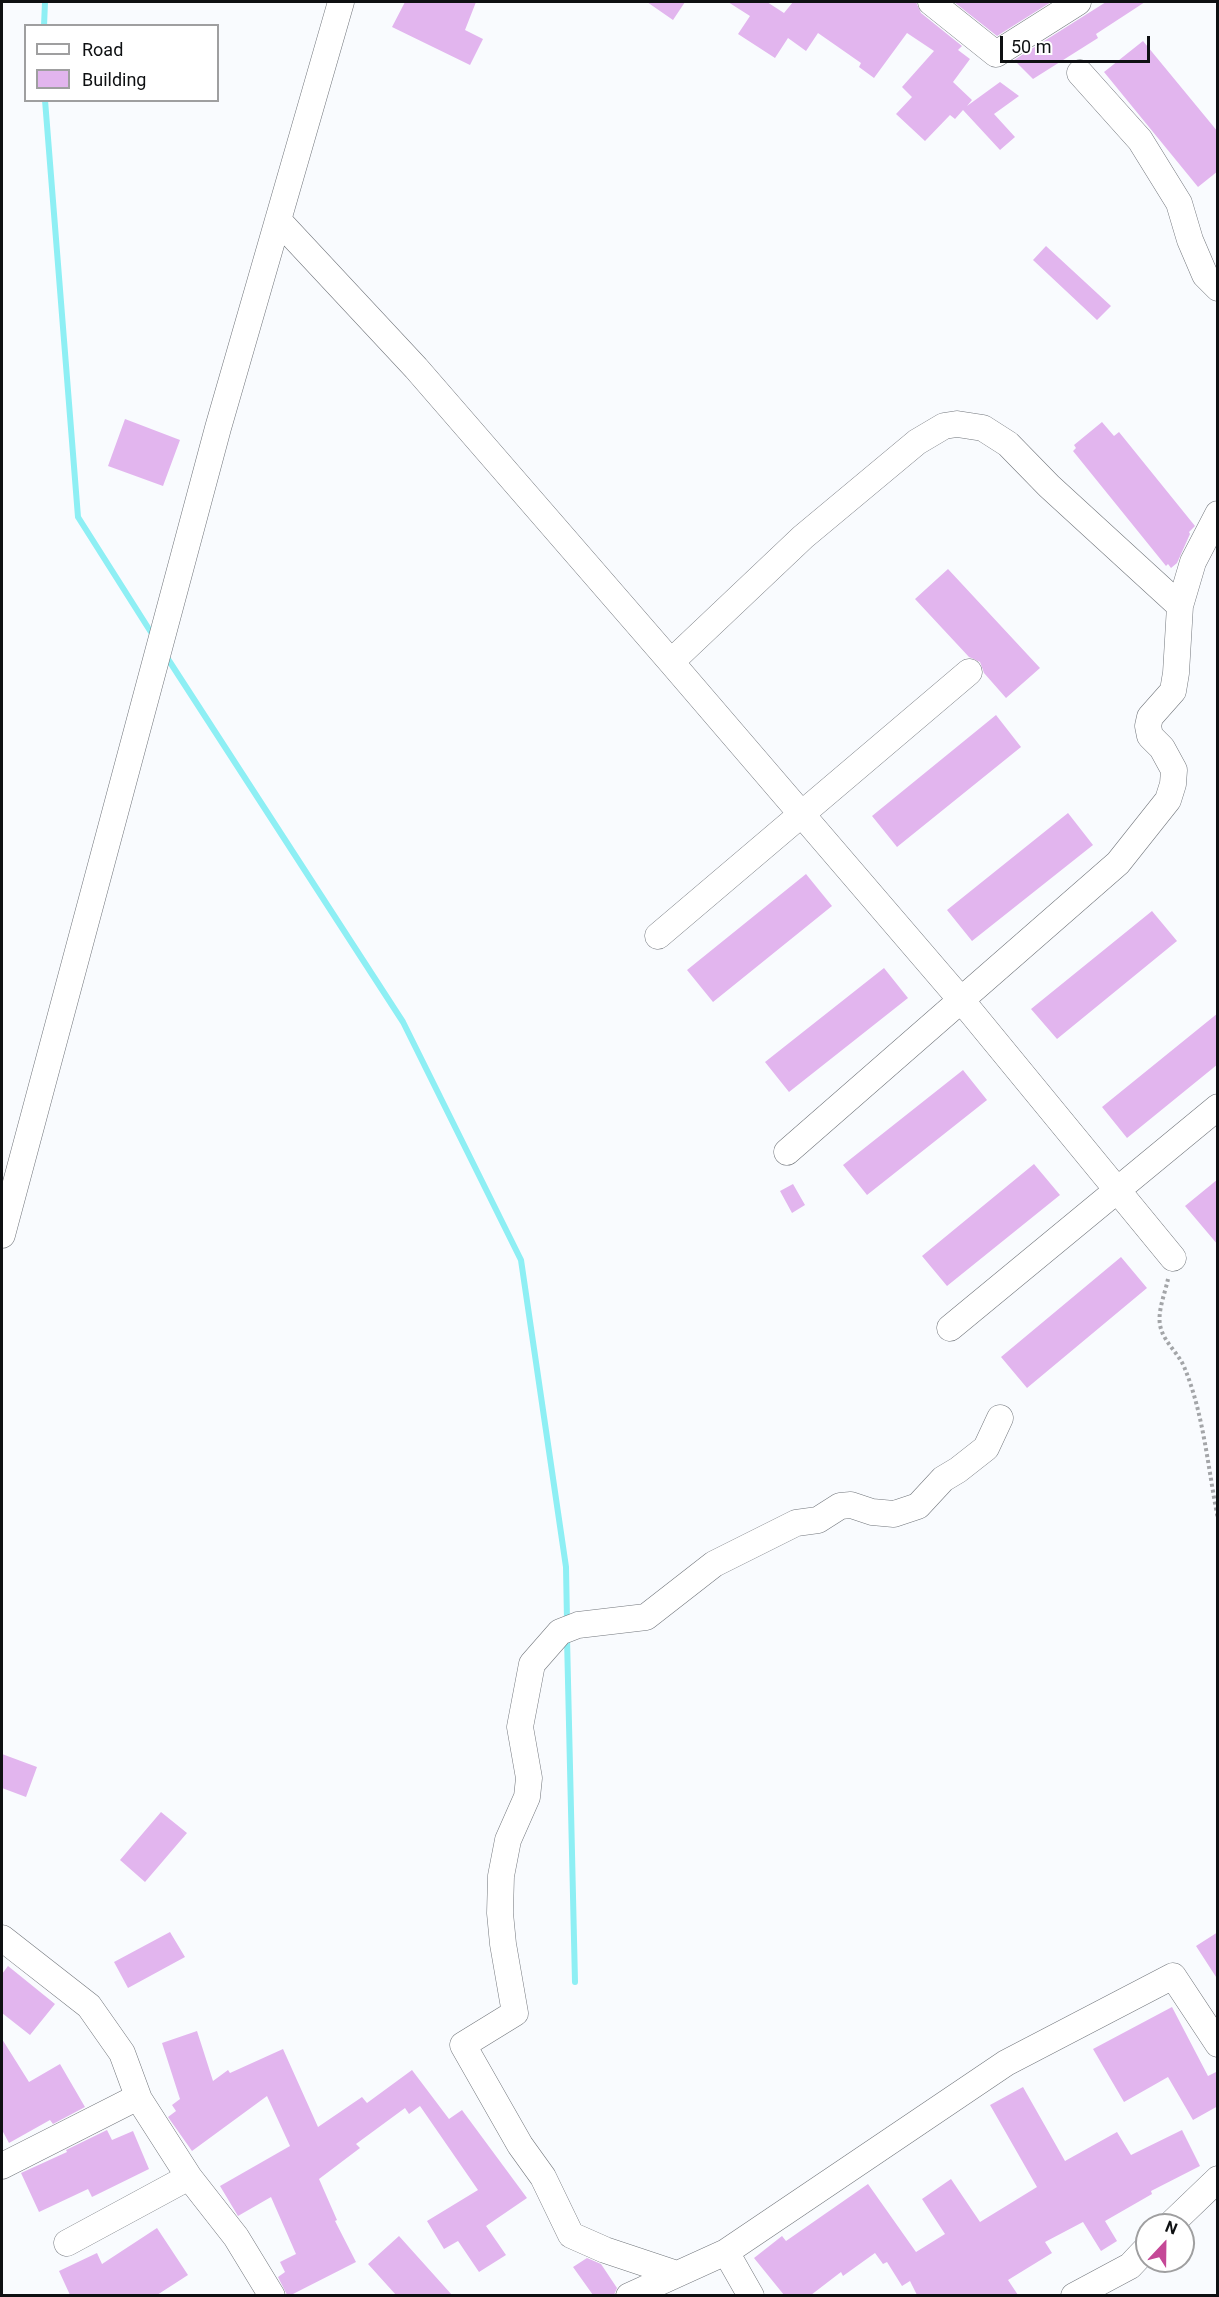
<!DOCTYPE html>
<style>
body{margin:0}
#map{position:relative;width:1219px;height:2297px;overflow:hidden;background:#f9fbfe;font-family:Roboto,sans-serif}
canvas{display:block}
.frame{position:absolute;inset:0;border:3px solid #0e1012;pointer-events:none}
.legend{position:absolute;left:24px;top:24px;width:195px;height:78px;box-sizing:border-box;background:#fff;border:2px solid #9f9fa0;margin:0;padding:8px 10px;list-style:none;font-size:18px;color:#0e1012}
.legend li{display:flex;align-items:center;gap:12px;height:30px}
.legend b{width:30px;border:2px solid #9f9fa0}
.north{position:absolute;left:1135px;top:2213px;width:60px;height:60px;box-sizing:border-box;background:#fff;border:2px solid #9f9fa0;border-radius:50%;rotate:22deg;font-size:16px;font-weight:700;line-height:24px;text-align:center;color:#0e1012}
.north::after{content:'';display:block;margin:auto;width:21px;height:27px;background:#c54897;clip-path:polygon(50% 0,100% 100%,50% 72%,0 100%)}
.scale{position:absolute;left:1000px;top:36px;width:150px;height:27px;box-sizing:border-box;border:3px solid #0e1012;border-top:0;padding-left:8px;font-size:18px;line-height:21px;white-space:nowrap;color:#0e1012;-webkit-text-stroke:4px #fff;paint-order:stroke}
</style>
<div id="map">
<canvas width="1219" height="2297"></canvas>
<div class="frame"></div>
<ul class="legend">
<li><b style="height:8px;background:#fff"></b>Road</li>
<li><b style="height:16px;background:#e2b5ee"></b>Building</li>
</ul>
<div class="north">N</div>
<div class="scale">50 m</div>
</div>
<script>
const g = document.querySelector('canvas').getContext('2d');
g.lineJoin = 'round';
function trace(path, color, width, dash) { g.strokeStyle = color; g.lineWidth = width; g.lineCap = dash ? 'butt' : 'round'; g.setLineDash(dash || []); g.stroke(path); }
function fillPath(path, color) { g.fillStyle = color; g.fill(path, 'evenodd'); }
trace(new Path2D(`
 M44 26 45 2
 M45 100 78 517 154 637
 M166 656 403 1022 521 1260 566 1567 567 1621
 M567 1638 575 1982`), '#8eeff4', 6);
fillPath(new Path2D(`
 M405 2H476L465 30 483 39 470 65 392 27Z
 M647 2H685L673 20Z
 M728 2H767L784 13 793 2H916L921 13 962 46 958 50 970 59 953 82 972 100 967 106 1000 82 1019 96 994 114 1015 137 1000 150 963 110 955 119 950 115 925 141 896 114 912 97 902 87 934 51 907 33 874 78 859 67 861 63 818 33 806 51 788 38 775 58 738 34 750 16Z
 M954 2H1051L997 36Z
 M1106 2H1145L1096 34 1098 38 1033 79 1014 60Z
 M1143 41 1218 132V171L1198 187 1104 72Z
 M1046 246 1111 306 1097 320 1033 260Z
 M125 419 180 440 163 486 108 466Z
 M1102 422 1114 436 1119 432 1195 526 1189 532 1190 534 1177 563 1171 568 1168 564 1166 566 1073 451 1076 448 1074 445Z
 M948 569 1040 668 1006 698 984 673 980 662 969 657 915 599Z
 M996 715 1021 747 897 847 872 816Z
 M1068 813 1093 845 972 941 947 910Z
 M806 874 832 906 713 1002 687 970Z
 M1152 911 1177 941 1057 1039 1031 1009Z
 M884 968 908 998 789 1092 765 1062Z
 M1218 1013V1064L1127 1138 1102 1107Z
 M963 1070 987 1100 867 1195 843 1165Z
 M1034 1164 1060 1195 947 1286 922 1256Z
 M1218 1179V1245L1185 1206Z
 M793 1184 805 1205 792 1213 780 1191Z
 M1121 1257 1147 1288 1027 1388 1001 1357Z
 M2 1754 37 1767 26 1797 2 1788Z
 M161 1812 187 1833 145 1882 120 1860Z
 M170 1932 185 1957 128 1988 114 1962Z
 M1218 1932V1980L1196 1946Z
 M8 1966 55 2004 30 2035 2 2013V1974Z
 M1172 2007 1208 2076 1218 2071V2106L1193 2120 1168 2077 1124 2102 1093 2049Z
 M197 2031 213 2081 228 2070 230 2073 283 2049 318 2127 362 2097 367 2103 412 2070 449 2119 462 2110 527 2198 486 2226 506 2255 479 2272 458 2241 444 2249 427 2221 478 2190 420 2106 409 2114 405 2108 356 2144 360 2148 319 2179 337 2220 335 2221 356 2262 291 2295H287L278 2277 285 2272 280 2262 296 2254 271 2197 238 2216 220 2186 290 2146 267 2096 192 2151 168 2117 176 2111 172 2105 180 2099 162 2043Z
 M2 2039 29 2082 60 2064 85 2107 53 2124 50 2120 9 2143 2 2130Z
 M1023 2087 1065 2161 1117 2132 1131 2155 1182 2130 1200 2166 1151 2191 1152 2194 1105 2221 1117 2241 1101 2251 1083 2222 1045 2242 1052 2253 1008 2280 1018 2295H917L910 2281 902 2286 887 2262 883 2264 875 2253 843 2276 841 2272 811 2295H784L754 2258 782 2236 786 2241 868 2184 916 2252 945 2234 922 2199 951 2179 980 2222 1037 2187 990 2105Z
 M107 2130 112 2140 133 2131 149 2169 92 2197 88 2189 39 2212 21 2173 67 2152 66 2150Z
 M157 2228 188 2275 157 2295H70L59 2271 97 2253 102 2264Z
 M399 2236 452 2295H396L368 2264Z
 M587 2258 601 2264 617 2288 614 2295H593L573 2267Z`), '#e2b5ee');
const minor = new Path2D(`
 M931 2 996 54 1078 2
 M1080 73 1140 140 1179 203 1190 240 1205 275 1218 288
 M278 220 416 368 671 662 962 1001 1173 1258
 M671 662 803 537 917 442 944 426 957 424 983 428 1008 444 1049 486 1180 606
 M658 936 969 672
 M787 1152 1118 863 1168 800 1173 784 1174 770 1162 748 1150 736 1148 726 1150 717 1173 691 1176 673 1180 606 1193 562 1218 514
 M2 1235 218 428 341 2
 M950 1328 1218 1107
 M2 1938 89 2006 122 2053 139 2099 189 2177 236 2237 272 2296
 M2 2166 138 2097
 M1170 2225 1218 2179
 M67 2243 189 2177
 M726 2252 751 2296
 M677 2274 605 2250 571 2235 543 2177 520 2145 463 2045 515 2013 503 1944 500 1913 501 1876 508 1840 527 1797 529 1778 520 1727 532 1664 560 1632 578 1625 646 1617 714 1564 796 1523 818 1520 840 1506 851 1505 872 1512 894 1514 918 1506 943 1479 958 1470 986 1448 1000 1418
 M629 2296 726 2252 1006 2063 1173 1976 1218 2044
 M1074 2296 1130 2266 1147 2248`);
trace(minor, '#72767c', 27);
trace(new Path2D(`
 M1168 1279C1165 1294 1156 1314 1161 1329 1165 1343 1180 1355 1185 1369 1204 1416 1208 1469 1218 1519`), '#a3a5a8', 4, [3, 3]);
trace(minor, '#fff', 26);
</script>
